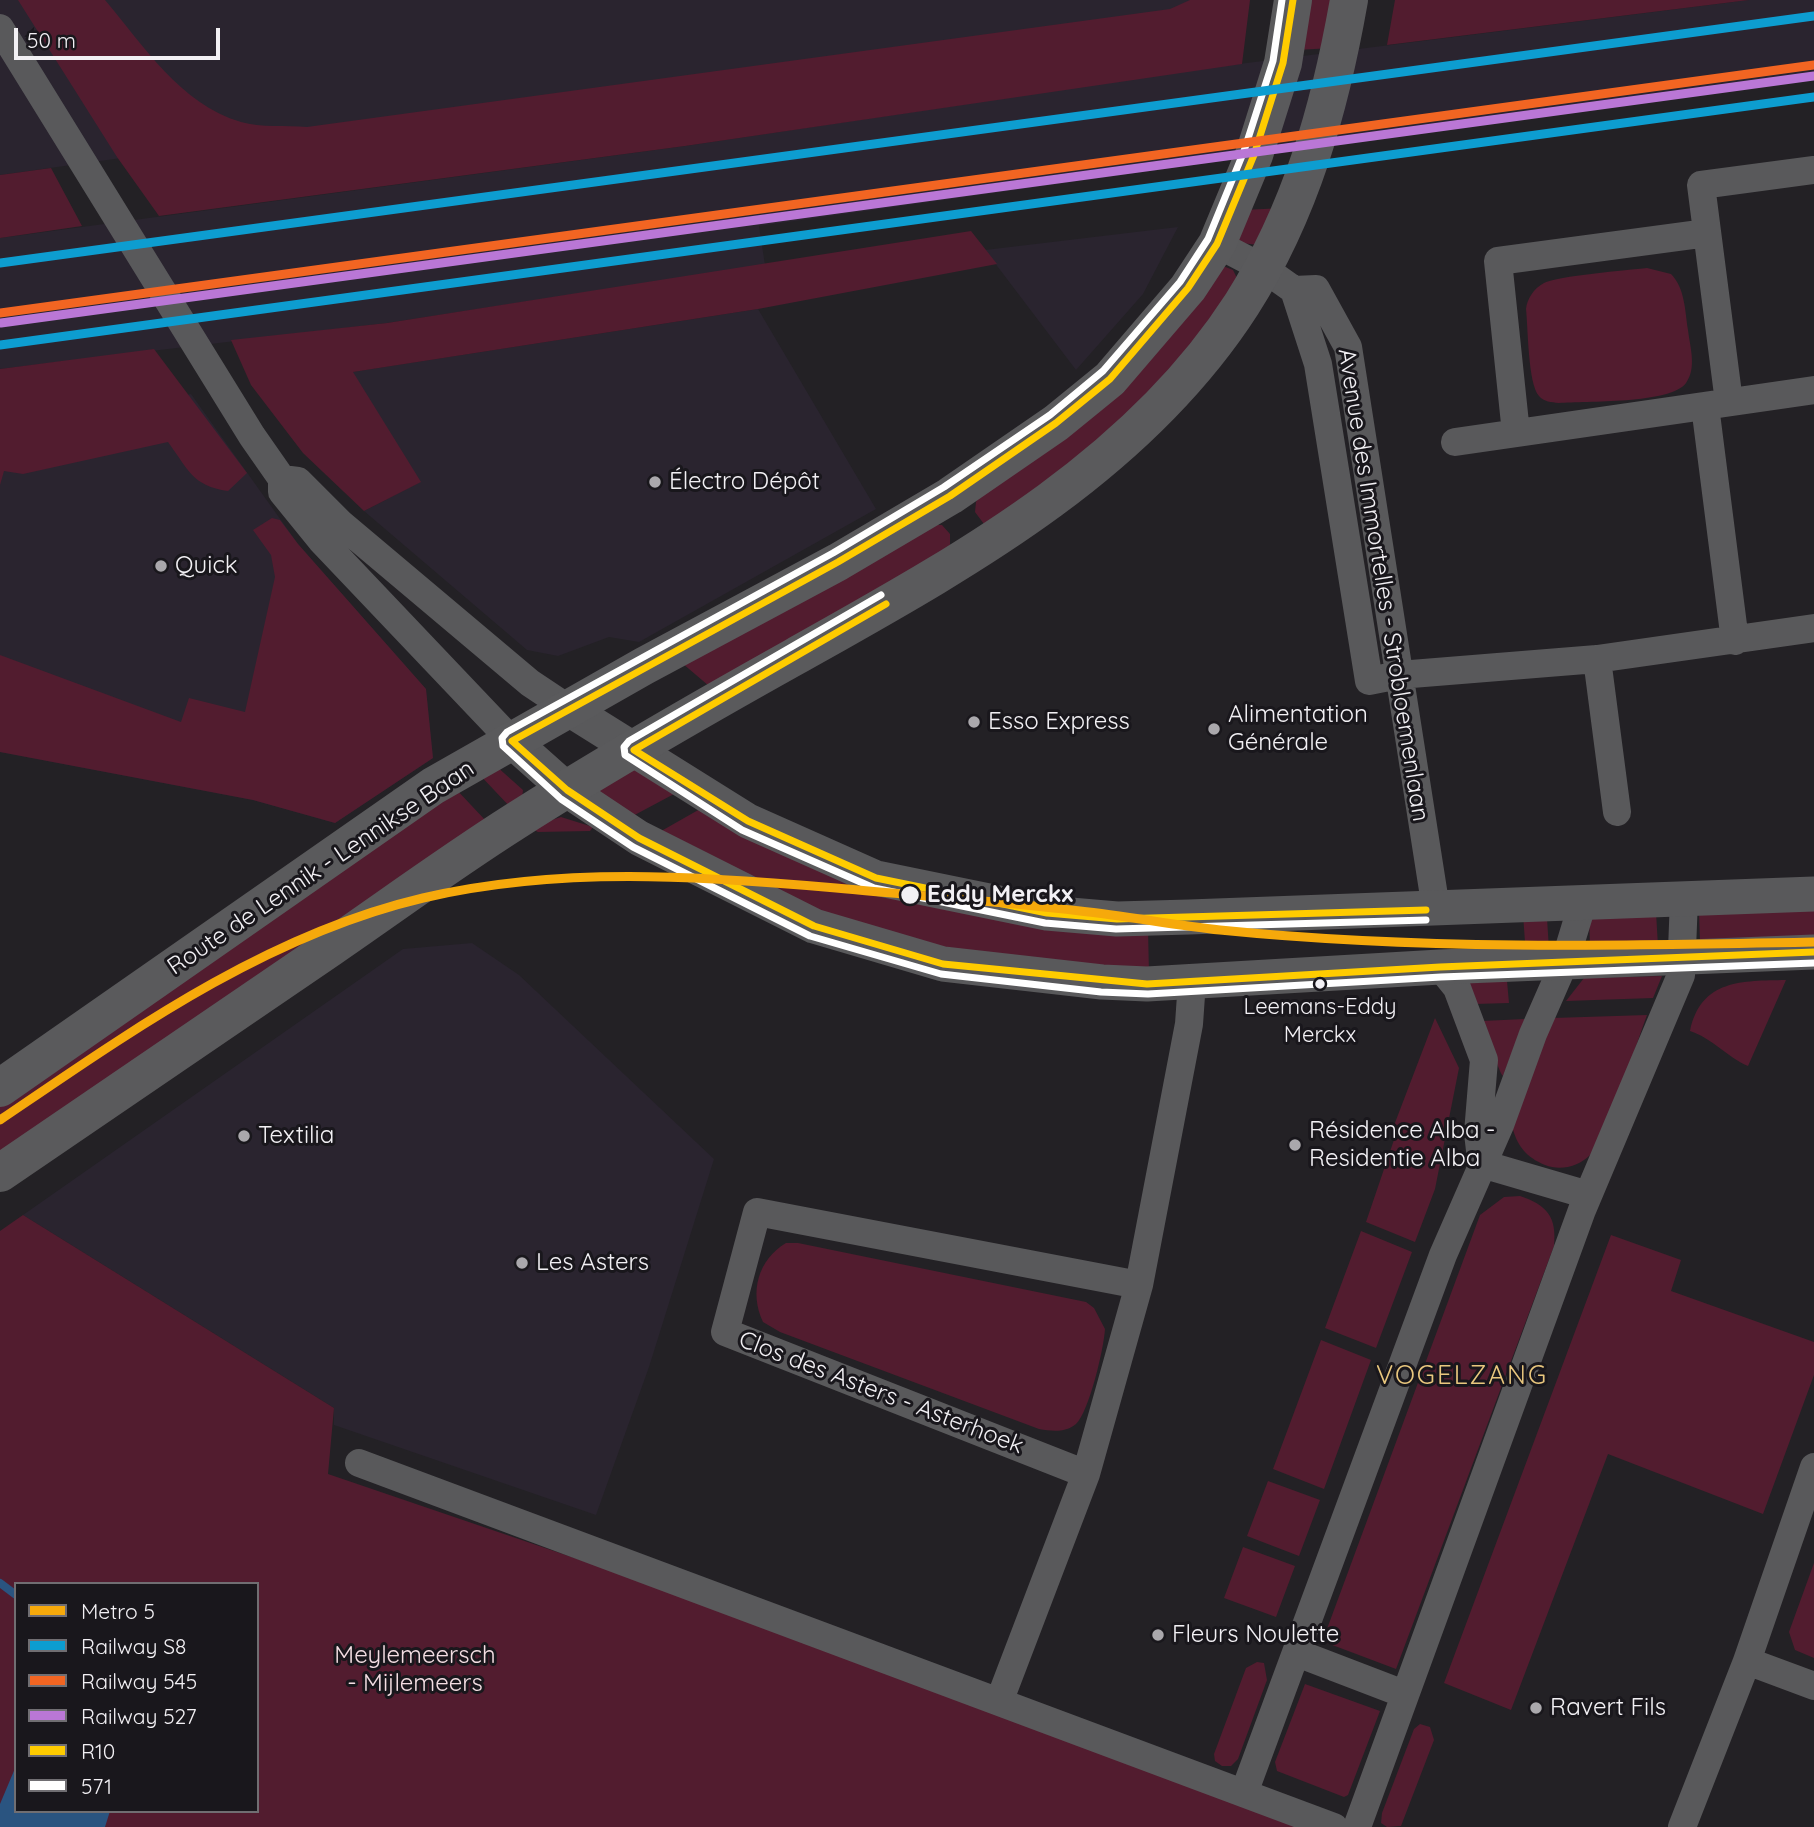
<!DOCTYPE html>
<meta charset="utf-8">
<style>
body{margin:0}
#map{position:relative;width:1814px;height:1827px;overflow:hidden;background:#232125;font-family:Quicksand,sans-serif}
canvas{display:block}
.legend{position:absolute;left:14px;top:1582px;width:245px;height:231px;box-sizing:border-box;background:#19171c;border:2px solid #706e72;margin:0;padding:9px 12px;list-style:none;font-size:21px;color:#f2f0f4}
.legend li{display:flex;align-items:center;gap:14px;height:35px}
.legend b{width:35px;border:2px solid #706e72}
.scale{position:absolute;left:14px;top:28px;width:206px;height:32px;box-sizing:border-box;border:4px solid #f2f0f4;border-top:0;padding-left:9px;font-size:21px;line-height:24px;white-space:nowrap;color:#f2f0f4;-webkit-text-stroke:5px #19171c;paint-order:stroke}
</style>
<div id="map">
<canvas width="1814" height="1827"></canvas>
<ul class="legend">
<li><b style="height:9px;background:#f6a90b"></b>Metro 5</li>
<li><b style="height:9px;background:#0d9dd0"></b>Railway S8</li>
<li><b style="height:9px;background:#f26522"></b>Railway 545</li>
<li><b style="height:9px;background:#ba77d6"></b>Railway 527</li>
<li><b style="height:9px;background:#fc0"></b>R10</li>
<li><b style="height:9px;background:#fff"></b>571</li>
</ul>
<div class="scale">50 m</div>
</div>
<script>
const g = document.querySelector('canvas').getContext('2d');
g.lineJoin = 'round';
function fillPath(path, color) { g.fillStyle = color; g.fill(path, 'evenodd'); }
function trace(path, color, width, dash) { g.strokeStyle = color; g.lineWidth = width; g.lineCap = dash ? 'butt' : 'round'; g.setLineDash(dash || []); g.stroke(path); }
function drawText(font, color, halo, rows, align = 'center') {
  g.font = font + ' Quicksand,sans-serif'; g.lineWidth = 6; g.setLineDash([]); g.textBaseline = 'middle'; g.strokeStyle = halo; g.fillStyle = color; for (const [text, x, y, turn = 0] of rows) {
    g.save(); g.translate(x, y); g.rotate((+turn || 0) * Math.PI / 180); g.textAlign = isNaN(turn) ? turn : align; if (halo) g.strokeText(text, 0, 0); g.fillText(text, 0, 0); g.restore();
  }
}
fillPath(new Path2D(`
 M0 0H1250L0 175Z
 M1749 0H1814V78L759 226 765 265 387 323 0 369V238L685 146 1199 69Z
 M1178 227 1143 294 1076 370 985 250Z
 M758 309 876 509 639 642 609 637 558 656 527 650 364 511 420 482 352 372Z
 M191 394 298 544 426 689 433 758 335 823 253 800 0 752V430Z
 M472 943 519 975 714 1159 649 1367 596 1515 334 1425V1408L23 1215 403 949Z`), '#2a242f');
fillPath(new Path2D(`
 M18 0H105C144 46 180 104 241 122 261 128 286 125 307 127L1170 9 1190 0H1250L1242 64 685 146 159 216 117 157Z
 M1303 0H1341L1333 48 1296 50Z
 M1395 0H1749L1387 45Z
 M51 168 82 226 0 238V175Z
 M1284 208 1259 245 1241 243 1236 235 1243 210Z
 M971 231 997 264 758 309 353 372 421 482 364 511 303 453 251 385 231 340 387 323Z
 M1223 266 1233 270 1238 280 1170 376 1071 471 984 524 975 512 976 502 982 490Z
 M1647 268 1671 274C1685 288 1685 311 1688 330 1690 347 1697 368 1686 383 1671 404 1585 401 1559 403 1551 402 1544 402 1539 396 1528 384 1528 327 1526 309 1527 299 1534 288 1544 283 1557 276 1628 270 1647 268Z
 M154 349 247 473 228 491C192 486 188 469 168 442L23 474 4 471 0 485V369Z
 M272 518 280 520 298 544 426 689 433 758 335 823 253 800 0 752V655L181 722 189 698 245 712 275 577 271 555 253 530Z
 M925 525H942L950 534V548L709 686 682 663Z
 M495 765 523 790 522 799 512 809 477 772Z
 M634 768 674 794 629 818 600 799 598 788Z
 M455 788 487 822 0 1157V1100Z
 M700 809 774 848 1148 928 1149 974 1009 965 829 918 656 834Z
 M561 817 593 827 590 831 538 832 529 827Z
 M1814 902V945L1700 942 1699 913Z
 M1656 912 1658 946 1590 947 1589 915Z
 M1523 914 1547 918 1549 949 1526 956Z
 M1662 976 1653 998 1566 1001 1584 978Z
 M1786 980 1748 1066C1727 1057 1712 1038 1690 1031 1701 979 1742 981 1786 980Z
 M1507 981 1509 1003 1475 1004 1468 983Z
 M1647 1015C1637 1042 1606 1139 1590 1155 1578 1167 1560 1171 1545 1165 1526 1157 1517 1146 1512 1126L1553 1018Z
 M1435 1018 1459 1068 1435 1189 1415 1242 1366 1222 1397 1131 1393 1128Z
 M1525 1019 1503 1076C1498 1071 1487 1032 1482 1021Z
 M1520 1196C1547 1205 1557 1217 1554 1246L1396 1669 1327 1643 1324 1637 1480 1215 1504 1197Z
 M23 1215 334 1408 328 1474 639 1580 1312 1827H0V1231ZM16 1584H257V1811H16Z
 M1361 1231 1412 1252 1376 1348 1325 1328Z
 M1611 1235 1681 1260 1671 1291 1814 1342V1375L1763 1514 1608 1454 1511 1710 1444 1683Z
 M786 1243H798L1086 1302 1094 1308 1105 1329C1104 1348 1089 1412 1076 1424 1065 1433 1052 1431 1039 1429L780 1332 763 1322C749 1292 758 1260 786 1243Z
 M1321 1340 1371 1360 1324 1489 1273 1469Z
 M1268 1481 1320 1500 1299 1556 1247 1536Z
 M1243 1547 1295 1566 1276 1617 1224 1598Z
 M1814 1563V1658L1795 1650 1789 1632Z
 M1257 1662 1264 1663 1267 1680 1238 1759 1231 1766H1222L1215 1761 1214 1754 1246 1668Z
 M1305 1684 1380 1711 1348 1795 1344 1797 1277 1771 1275 1762Z
 M1420 1724 1430 1727 1434 1740 1401 1826 1387 1827 1381 1823 1382 1813 1414 1729Z`), '#521c2f');
fillPath(new Path2D(`
 M16 1766V1811H110L105 1827H0V1804Z`), '#2a5480');
trace(new Path2D(`
 M0 1583 16 1595`), '#2a5480', 8);
trace(new Path2D(`
 M0 28 252 436 282 479V492L321 540 512 741
 M1217 244 1263 268 1294 290 1316 289 1348 347 1436 909
 M1294 290 1318 364 1369 681 1399 675 1597 659 1814 628
 M1729 402 1701 185 1814 170
 M1705 406 1735 641
 M1516 433 1498 261 1707 233
 M1455 442 1814 390
 M282 479 298 481 340 523 530 683 569 709
 M1597 659 1617 812
 M1440 967 1457 988 1484 1060 1478 1133 1481 1159
 M1482 1164 1588 1195
 M359 1463 1334 1827
 M1086 1474 725 1332 757 1212 1139 1285
 M1297 1653 1404 1694
 M1747 1661 1814 1686
 M999 1702 1086 1474 1139 1285 1189 1024 1192 981
 M1244 1793 1443 1255 1500 1125 1533 1034 1565 961 1583 902
 M1357 1827 1582 1210 1681 975 1684 899
 M1682 1827 1747 1661 1814 1467`), '#59595b', 28);
trace(new Path2D(`
 M569 709 748 821 876 878 1047 913 1117 919 1189 917 1814 894
 M512 741 567 790 639 838 814 926 943 964 1102 982 1147 984 1440 967 1814 952`), '#59595b', 35);
trace(new Path2D(`
 M0 1088 433 786 644 666 838 562 950 496 1056 423 1110 379 1188 288 1217 244 1254 155 1283 63 1293 0
 M0 1173C110 1098 220 1023 330 948 391 906 451 862 514 822 605 764 699 710 794 657 959 564 1136 469 1242 304 1301 211 1330 108 1349 0`), '#5a5a5c', 38);
trace(new Path2D(`
 M1293 0 1283 63 1254 155 1217 244 1188 288 1110 379 1056 423 950 496 838 562 512 741 567 790 639 838 814 926 943 964 1147 984 1440 967 1814 952
 M886 604 634 750 748 821 876 878 1047 913 1117 919 1426 910`), '#fc0', 7);
trace(new Path2D(`
 M1282 0 1273 61 1244 151 1208 239 1180 282 1103 371 1050 415 944 487 833 553 507 732 502 738 503 746 561 799 633 847 810 936 941 974 1101 992 1148 994 1441 977 1814 963
 M881 595 629 741 624 747 625 755 742 830 874 888 1045 923 1116 929 1426 920`), '#fff', 7);
trace(new Path2D(`
 M0 263 1814 16
 M0 345 1814 97`), '#0d9dd0', 9);
trace(new Path2D(`
 M0 313 1814 65`), '#f26522', 9);
trace(new Path2D(`
 M1 323 1814 76`), '#ba77d6', 9);
trace(new Path2D(`
 M0 1120C131 1031 266 935 423 898 559 866 699 876 836 888 918 896 999 901 1080 911 1127 916 1174 925 1220 930 1418 950 1616 946 1814 942`), '#f6a90b', 9);
for (const [x, y, r, color] of [
 [655,482,7,"#aaa8ac"],
 [161,566,7,"#aaa8ac"],
 [974,722,7,"#aaa8ac"],
 [1214,729,7,"#aaa8ac"],
 [910,895,10,"#f2f0f4"],
 [1320,984,6,"#f2f0f4"],
 [244,1136,7,"#aaa8ac"],
 [1295,1145,7,"#aaa8ac"],
 [522,1263,7,"#aaa8ac"],
 [1158,1635,7,"#aaa8ac"],
 [1536,1708,7,"#aaa8ac"]
]) { const dot = new Path2D(); dot.arc(x, y, r, 0, 2 * Math.PI); g.fillStyle = color; g.fill(dot); trace(dot, '#19171c', 2.5); }
drawText('22px', '#f2f0f4', '#19171c', [
 ["Leemans-Eddy",1320,1007],
 ["Merckx",1320,1035]
]);
drawText('24px', '#f2f0f4', '#19171c', [
 ["Électro Dépôt",669,482],
 ["Quick",175,566],
 ["Alimentation",1228,715],
 ["Générale",1228,743],
 ["Esso Express",988,722],
 ["Résidence Alba -",1309,1131],
 ["Residentie Alba",1309,1159],
 ["Textilia",258,1136],
 ["Les Asters",536,1263],
 ["Fleurs Noulette",1172,1635],
 ["Ravert Fils",1550,1708]
], 'left');
drawText('24px', '#f2f0f4', '#19171c', [
 ["Avenue des Immortelles - Strobloemenlaan",1383,585,81],
 ["Route de Lennik - Lennikse Baan",321,868,-34],
 ["Clos des Asters - Asterhoek",881,1393,21]
]);
drawText('bold 24px', '#f2f0f4', '#19171c', [
 ["Eddy Merckx",927,895]
], 'left');
drawText('24px', '#f4dee3', '#19171c', [
 ["Meylemeersch",415,1656],
 ["- Mijlemeers",415,1684]
]);
g.letterSpacing = '2px';
drawText('26px', '#e9c77e', '#19171c', [
 ["VOGELZANG",1462,1376]
]);
g.letterSpacing = '0px';
</script>
